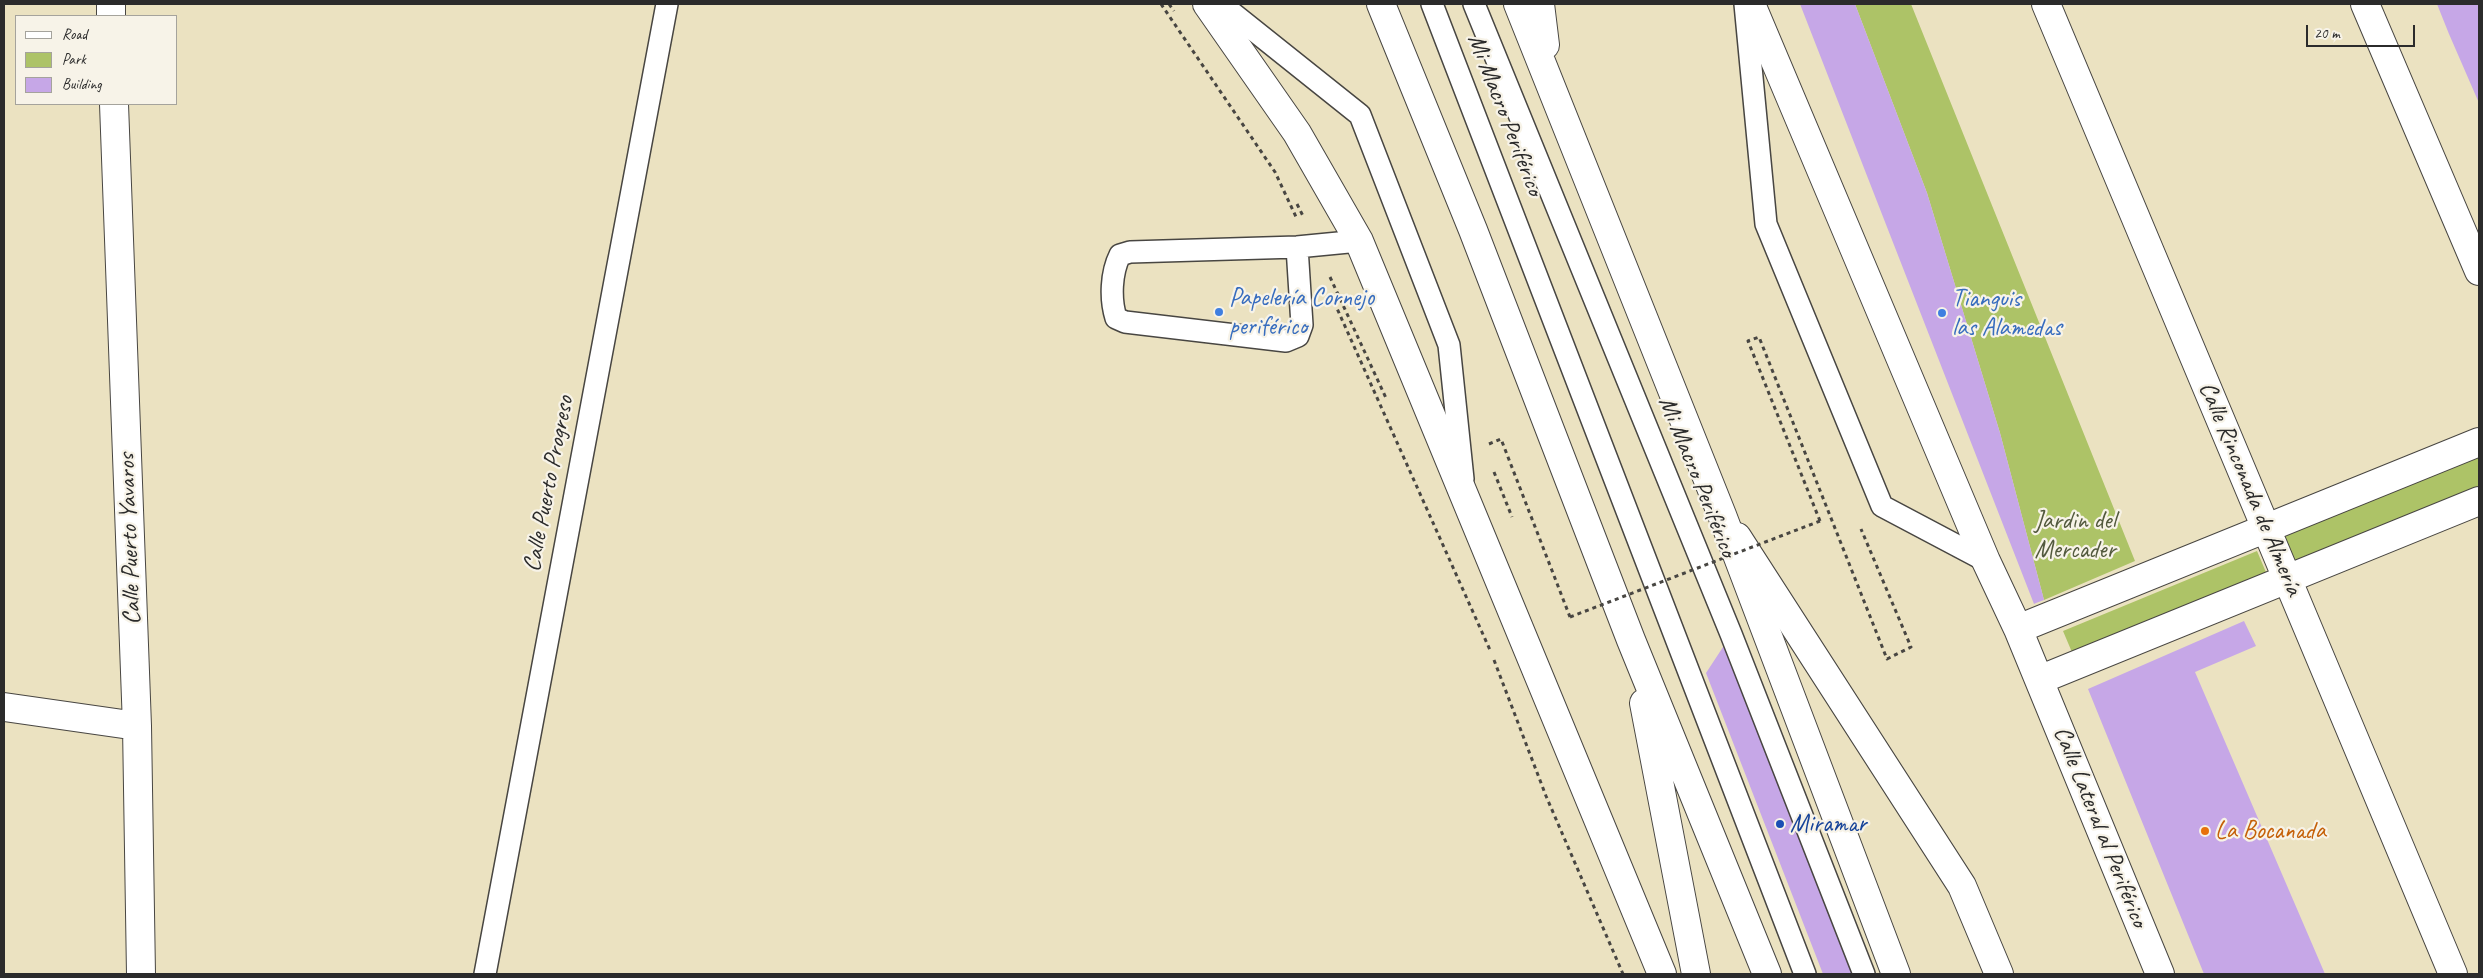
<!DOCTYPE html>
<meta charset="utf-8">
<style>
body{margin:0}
#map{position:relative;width:2483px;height:978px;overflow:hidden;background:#ebe2c1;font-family:Caveat,sans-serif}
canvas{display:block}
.frame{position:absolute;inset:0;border:5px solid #2b2b2b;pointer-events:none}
.legend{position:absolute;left:15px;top:15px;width:162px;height:90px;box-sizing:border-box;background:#f7f3e8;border:1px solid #a5a39c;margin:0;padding:6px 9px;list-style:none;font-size:15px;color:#2b2b2b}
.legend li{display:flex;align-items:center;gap:10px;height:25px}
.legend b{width:25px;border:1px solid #a5a39c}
.scale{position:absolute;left:2306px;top:25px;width:109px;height:22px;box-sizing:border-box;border:2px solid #2b2b2b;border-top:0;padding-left:6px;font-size:15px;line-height:18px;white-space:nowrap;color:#2b2b2b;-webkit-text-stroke:4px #f7f3e8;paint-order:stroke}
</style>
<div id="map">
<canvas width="2483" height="978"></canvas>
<div class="frame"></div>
<ul class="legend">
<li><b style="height:6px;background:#fff"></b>Road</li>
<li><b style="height:14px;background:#adc367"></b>Park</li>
<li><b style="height:14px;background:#c6a7e7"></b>Building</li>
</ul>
<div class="scale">20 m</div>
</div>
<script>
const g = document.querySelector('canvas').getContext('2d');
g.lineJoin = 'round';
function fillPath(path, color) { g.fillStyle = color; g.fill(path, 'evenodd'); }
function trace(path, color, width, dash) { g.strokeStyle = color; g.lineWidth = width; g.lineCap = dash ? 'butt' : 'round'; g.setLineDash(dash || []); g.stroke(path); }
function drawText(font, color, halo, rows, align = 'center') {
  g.font = font + ' Caveat,sans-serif'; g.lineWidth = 4.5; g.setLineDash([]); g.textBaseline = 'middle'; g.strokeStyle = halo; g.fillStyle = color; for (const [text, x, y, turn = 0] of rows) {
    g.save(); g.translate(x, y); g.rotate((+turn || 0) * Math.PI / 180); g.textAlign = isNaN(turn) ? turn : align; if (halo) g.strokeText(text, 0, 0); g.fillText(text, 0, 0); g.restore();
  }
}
fillPath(new Path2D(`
 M1855 4H1911L2135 561 2044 600 2000 433 1927 193Z
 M2479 454V489L2294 567 2281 538Z
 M2257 551 2268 577 2074 657 2063 631Z`), '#adc367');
fillPath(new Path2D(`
 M1800 4H1855L1927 193 2000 433 2044 600 2036 603 2034 604Z
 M2437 4H2479V103L2449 34Z
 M2244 621 2256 646 2195 672 2325 974H2204L2088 689Z
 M1725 644 1854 974H1823L1706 673Z`), '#c6a7e7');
const service = new Path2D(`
 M1221 4 1360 115 1449 345 1463 479
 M1432 4 1805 974
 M1474 4 1731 634 1864 974
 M1745 4 1766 224 1882 506 1986 561
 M1297 247 1302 325 1298 336 1286 341 1125 322 1116 318C1110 299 1111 273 1120 255L1130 252 1297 247 1359 241
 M485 974 667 4`);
const minor = new Path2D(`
 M111 4V16
 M1207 4 1297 133 1359 241 1662 974
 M1751 4 1986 561 2018 629 2160 974
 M2046 4 2453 974
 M2365 4 2479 271
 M114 104 137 726 141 974
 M2018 629 2479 442
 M2039 680 2479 501
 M4 707 137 726`);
const secondary = new Path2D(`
 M1737 537 1962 886 1999 974`);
const trunk = new Path2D(`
 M1381 4 1473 230 1631 640 1767 974
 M1518 4 1722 515 1896 974
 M1540 4 1545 45
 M1644 703 1696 974`);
trace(service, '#484642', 24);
trace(minor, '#484642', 30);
trace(secondary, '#484642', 30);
trace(trunk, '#484642', 30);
trace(new Path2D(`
 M1161 4 1275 172 1297 219
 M1169 4 1174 11
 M1297 204 1303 216
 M1330 277 1386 398
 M1331 295 1490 650
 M1489 444 1501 439 1570 617
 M1494 472 1512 517
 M1820 521 1748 341 1759 337 1887 659 1911 647 1861 529
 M1494 660 1546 796 1623 974`), '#484642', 3, [4, 4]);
trace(service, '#fff', 21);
trace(minor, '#fff', 28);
trace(secondary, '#fff', 28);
trace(trunk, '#fff', 28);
trace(new Path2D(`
 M1570 617 1820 521`), '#484642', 3, [4, 4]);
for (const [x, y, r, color] of [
 [1219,312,5,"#3f7fe0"],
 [1942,313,5,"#3f7fe0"],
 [1780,824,5,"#1a4fb4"],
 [2205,831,5,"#e8710a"]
]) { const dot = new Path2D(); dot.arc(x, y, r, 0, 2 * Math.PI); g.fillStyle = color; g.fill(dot); trace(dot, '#f7f3e8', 2); }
drawText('25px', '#2b2b2b', '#f7f3e8', [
 ["Mi Macro Periférico",1505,115,69],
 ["Mi Macro Periférico",1697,477,68],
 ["Calle Puerto Progreso",549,484,-79],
 ["Calle Rinconada de Almería",2250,489,67],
 ["Calle Puerto Yavaros",130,539,-92],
 ["Calle Lateral al Periférico",2100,827,68]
]);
drawText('25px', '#366cbe', '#f7f3e8', [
 ["Papelería Cornejo",1229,298],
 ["periférico",1229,327],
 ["Tianguis",1952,299],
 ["las Alamedas",1952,328]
], 'left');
drawText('25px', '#52593d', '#f7f3e8', [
 ["Jardin del",2075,521],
 ["Mercader",2075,550]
]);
drawText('25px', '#164399', '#f7f3e8', [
 ["Miramar",1790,824]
], 'left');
drawText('25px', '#c56008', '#f7f3e8', [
 ["La Bocanada",2215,831]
], 'left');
</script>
